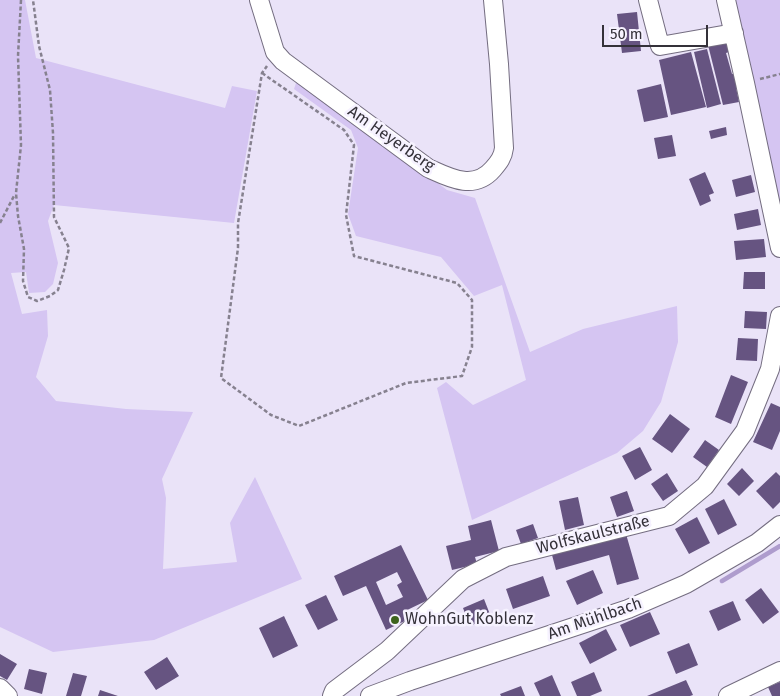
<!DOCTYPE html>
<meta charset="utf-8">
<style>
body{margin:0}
#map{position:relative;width:780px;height:696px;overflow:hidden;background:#eae3f8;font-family:"Fira Sans",sans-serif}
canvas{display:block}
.scale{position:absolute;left:602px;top:25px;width:106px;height:22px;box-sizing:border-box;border:2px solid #343139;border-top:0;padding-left:6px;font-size:15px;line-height:18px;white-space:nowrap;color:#343139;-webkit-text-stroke:4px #f6f2ff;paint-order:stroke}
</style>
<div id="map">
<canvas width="780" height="696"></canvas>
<div class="scale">50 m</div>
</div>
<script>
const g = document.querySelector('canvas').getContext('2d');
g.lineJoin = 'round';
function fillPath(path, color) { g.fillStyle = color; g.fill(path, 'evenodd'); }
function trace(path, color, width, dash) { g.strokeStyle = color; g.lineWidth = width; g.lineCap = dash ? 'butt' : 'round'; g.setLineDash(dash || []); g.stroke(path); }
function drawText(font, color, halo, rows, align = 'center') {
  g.font = font + ' "Fira Sans",sans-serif'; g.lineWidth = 5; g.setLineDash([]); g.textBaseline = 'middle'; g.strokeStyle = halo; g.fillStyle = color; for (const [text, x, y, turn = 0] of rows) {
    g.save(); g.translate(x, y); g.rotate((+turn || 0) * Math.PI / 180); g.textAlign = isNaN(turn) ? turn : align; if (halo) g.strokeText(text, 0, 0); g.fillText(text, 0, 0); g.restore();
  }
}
fillPath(new Path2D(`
 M0 0H25L36 58 225 108 232 86 257 91 234 223 54 205 48 221 58 263 53 284 45 292 29 293 26 272 11 273 22 314 47 310 48 336 36 377 56 401 126 409 193 412 162 479 166 498 163 569 237 562 230 523 255 477 302 579 154 640 53 652 0 627Z
 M722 0H780V225Z
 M298 77 447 190 475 198 530 352 583 329 677 306 678 342 661 402 643 431 617 453 472 520 437 388 446 382 473 405 526 380 502 285 474 296 441 257 356 236 348 214 358 148 351 130 294 89Z`), '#d5c5f2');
trace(new Path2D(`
 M722 581 780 546`), '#ae9ccd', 4.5);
fillPath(new Path2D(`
 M637 12 641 51 622 53 617 14Z
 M726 36 729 52 726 53 732 74H734L738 86 736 87 739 102 723 105 707 41Z
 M707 49 721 104 707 108 694 52Z
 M691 52 706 107 671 115 659 60Z
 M661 84 668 117 644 122 637 90Z
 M726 127 727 135 711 139 709 131Z
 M672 135 676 156 658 159 654 138Z
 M705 172 714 193 709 195 711 201 700 206 689 179Z
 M751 175 755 192 736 197 732 180Z
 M758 209 761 225 737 230 734 214Z
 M764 239 766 257 736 260 734 241Z
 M744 272H765V289H743Z
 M745 311 767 312 766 329 744 328Z
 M738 338 758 339 757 361 736 360Z
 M731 375 748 382 731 424 715 417Z
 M771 403 780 407V431L772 450 753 442Z
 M670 414 690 429 672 453 652 439Z
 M705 440 719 450 707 467 693 457Z
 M640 447 652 470 635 480 622 456Z
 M742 468 754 481 739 496 727 484Z
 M776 472 780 476V502L773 509 756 491Z
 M667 473 678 491 663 501 651 484Z
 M627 491 634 511 617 517 610 497Z
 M578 497 584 525 565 530 559 501Z
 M724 499 737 525 718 535 705 509Z
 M697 517 710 543 689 554 675 529Z
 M491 520 499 551 475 557 477 564 452 570 446 546 471 540 468 526Z
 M533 524 538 538 521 544 516 530Z
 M626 534 639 579 617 585 609 555 556 570 552 555Z
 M401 545 428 600 403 612 407 620 386 630 366 586 343 596 334 576ZM397 572 402 582 397 585 403 597 386 605 376 582Z
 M593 570 603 593 577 605 566 581Z
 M543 576 550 596 513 609 506 589Z
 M761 588 779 612 763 624 745 600Z
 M326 595 338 620 318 630 305 605Z
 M484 599 491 617 470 626 463 608Z
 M733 601 741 620 718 631 709 611Z
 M650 612 660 634 630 647 620 625Z
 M284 616 298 646 273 658 259 628Z
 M606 629 617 650 590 664 579 643Z
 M689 643 698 665 676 674 667 652Z
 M0 654 17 664 7 680 0 676Z
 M167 657 179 676 156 690 144 672Z
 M29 669 47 673 42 694 24 689Z
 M594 672 602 691 590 696H577L571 682Z
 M73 673 87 676 81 696H66Z
 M552 675 561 696H540L534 683Z
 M686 680 693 695 690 696H647Z
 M780 682V696H772L768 687Z
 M521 686 525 696H501L500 694Z
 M100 690 118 696H98Z`), '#665481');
const minor = new Path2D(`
 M259 0 275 52 283 61 428 168C450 178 474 191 493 169 499 162 503 157 504 148L499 64 493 0
 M648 0 660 46 734 33
 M726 0 745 83 780 248
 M0 688 8 696
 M332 696 334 691 387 651 463 579 506 557 669 516 705 486 745 431 770 369 780 316
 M370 696 410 681 628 609 686 584 757 543 780 525
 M728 696 780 671`);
trace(minor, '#746d80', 20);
trace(new Path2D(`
 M21 0 18 56 21 145 16 193 18 216 24 249 23 281 28 297 37 301 50 296 58 290 64 270 69 248 54 217 53 133 50 90 39 46 33 0
 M262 73 344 130 354 145 346 215 354 256 457 283 472 300V347L462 376 406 383 299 426 271 415 221 378 238 248V223L262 73 267 66
 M760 79 780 74
 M0 223 15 194`), '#86818f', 2.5, [4, 2.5]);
trace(minor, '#fff', 18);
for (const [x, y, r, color] of [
 [395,620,5,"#3d631c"]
]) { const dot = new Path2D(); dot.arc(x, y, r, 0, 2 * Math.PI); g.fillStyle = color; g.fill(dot); trace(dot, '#f6f2ff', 2); }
drawText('16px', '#343139', '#f6f2ff', [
 ["Am Heyerberg",391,139,35],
 ["Wolfskaulstraße",593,535,-14],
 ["Am Mühlbach",595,619,-19]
]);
drawText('16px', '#343139', '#f6f2ff', [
 ["WohnGut Koblenz",405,620]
], 'left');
</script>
